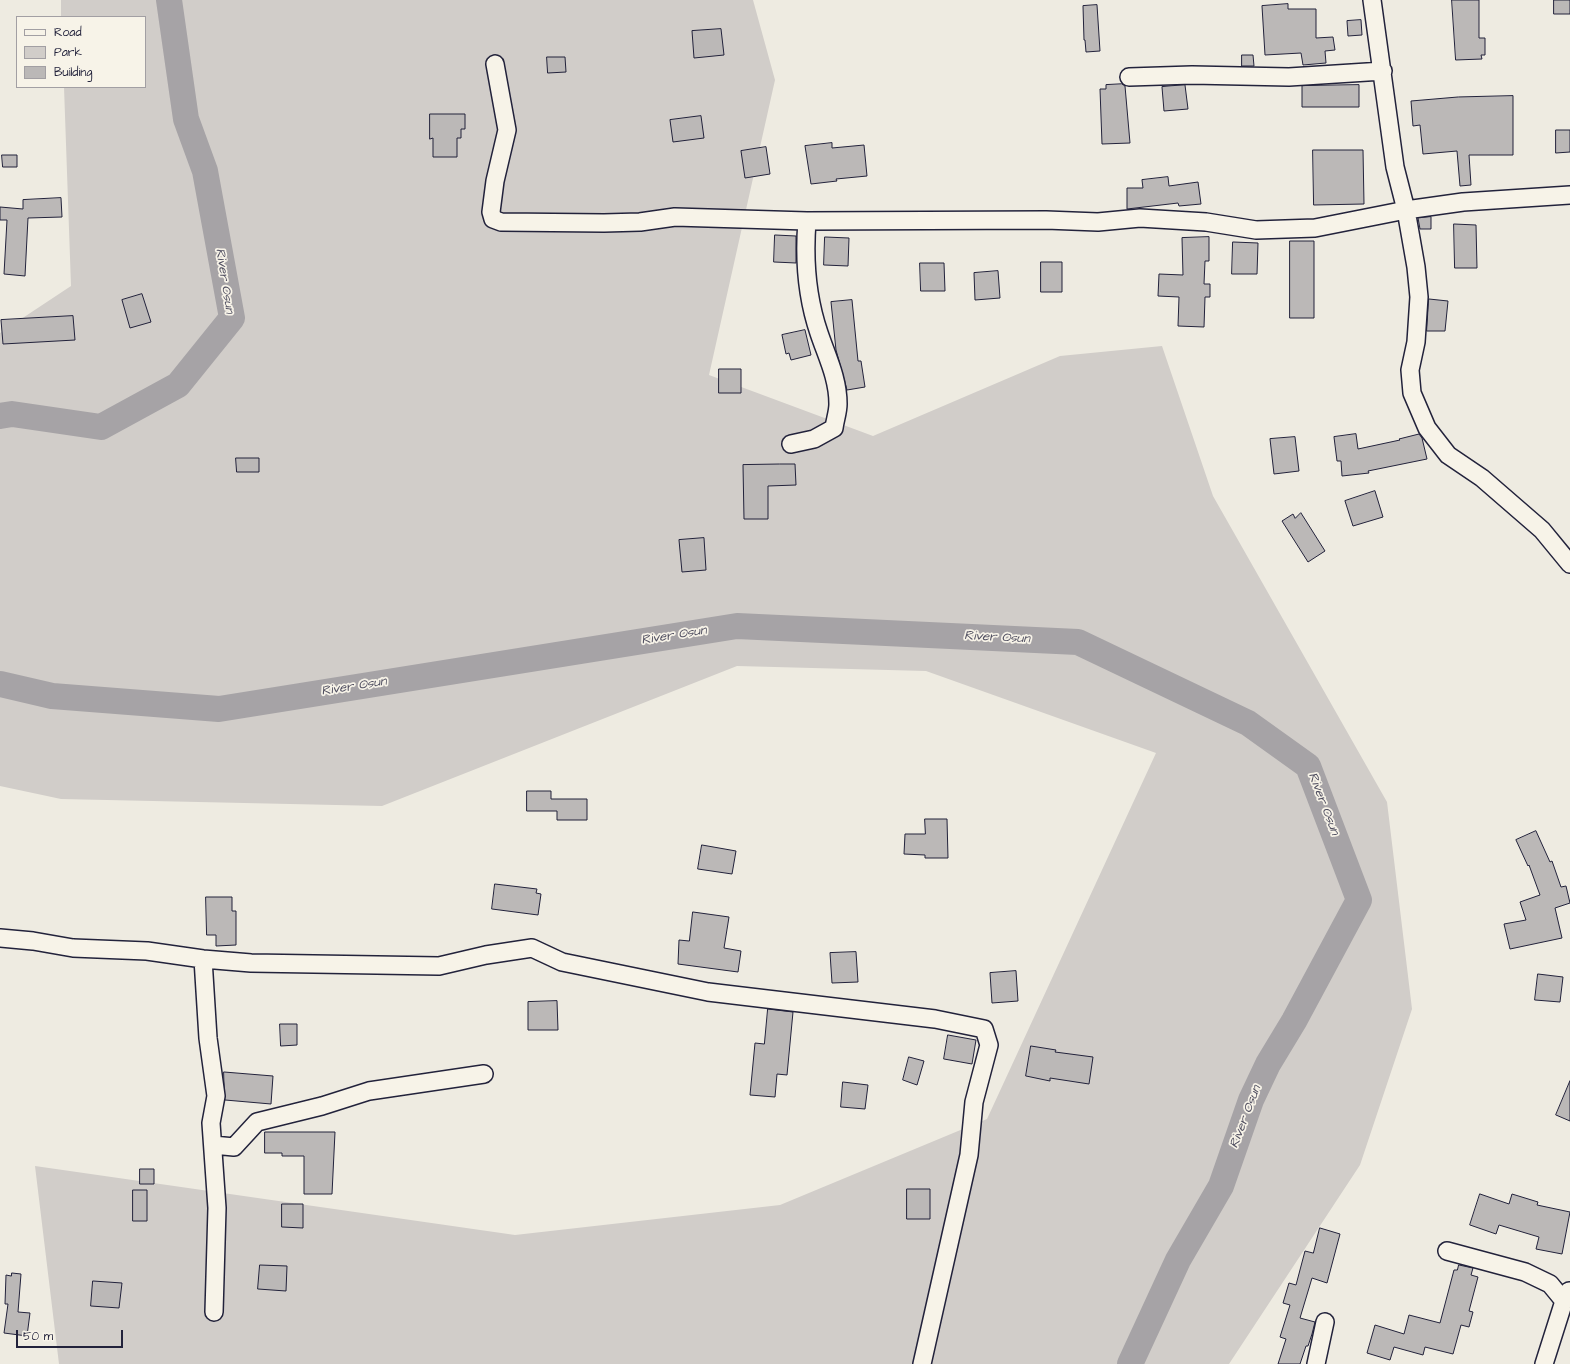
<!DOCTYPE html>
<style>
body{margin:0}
#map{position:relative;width:1570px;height:1364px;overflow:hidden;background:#eeebe1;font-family:"Architects Daughter",sans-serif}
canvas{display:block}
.legend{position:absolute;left:16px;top:16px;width:130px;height:72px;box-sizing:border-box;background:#f7f3e8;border:1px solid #a29fa3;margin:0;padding:5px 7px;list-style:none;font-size:12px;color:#22223b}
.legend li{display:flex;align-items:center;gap:8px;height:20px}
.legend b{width:20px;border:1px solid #a29fa3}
.scale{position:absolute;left:16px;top:1330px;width:107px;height:18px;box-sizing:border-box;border:2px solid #22223b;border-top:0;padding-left:5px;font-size:12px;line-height:14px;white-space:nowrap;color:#22223b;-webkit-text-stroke:3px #f7f3e8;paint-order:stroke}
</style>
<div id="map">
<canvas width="1570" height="1364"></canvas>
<ul class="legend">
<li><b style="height:5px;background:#f7f3e8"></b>Road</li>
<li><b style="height:11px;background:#d1cdc9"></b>Park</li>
<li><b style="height:11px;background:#bbb8b7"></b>Building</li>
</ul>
<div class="scale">50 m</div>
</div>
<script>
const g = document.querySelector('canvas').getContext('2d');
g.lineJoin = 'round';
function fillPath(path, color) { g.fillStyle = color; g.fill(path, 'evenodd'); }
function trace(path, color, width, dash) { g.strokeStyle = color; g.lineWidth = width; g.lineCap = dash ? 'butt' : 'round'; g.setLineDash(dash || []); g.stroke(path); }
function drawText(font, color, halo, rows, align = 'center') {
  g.font = font + ' "Architects Daughter",sans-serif'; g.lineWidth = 3.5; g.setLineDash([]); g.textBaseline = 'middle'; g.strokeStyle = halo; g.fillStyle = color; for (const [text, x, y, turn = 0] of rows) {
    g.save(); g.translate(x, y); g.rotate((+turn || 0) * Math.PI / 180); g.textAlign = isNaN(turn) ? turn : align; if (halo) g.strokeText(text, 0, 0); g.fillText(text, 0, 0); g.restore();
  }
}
fillPath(new Path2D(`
 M61 0H753L775 80 709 375 873 436 1060 356 1162 346 1213 496 1387 802 1412 1009 1360 1165 1229 1364H59L35 1166 515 1235 780 1205 987 1119 1156 753 926 671 737 666 382 806 61 799 0 786V333L71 286 64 87H145V17H61Z`), '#d1cdc9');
trace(new Path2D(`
 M0 416 12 414 101 427 178 385 232 318 205 171 186 119 169 0
 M0 684 52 696 219 709 737 626 1078 642 1248 723 1308 766 1359 900 1294 1021 1268 1064 1251 1100 1221 1186 1178 1260 1130 1364`), '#a6a3a6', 26);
const building = new Path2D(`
 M1452 0H1479V38H1485V55H1481L1482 59 1456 60Z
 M1554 0H1570V14H1554Z
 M1288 4V9H1316V38L1333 37 1335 50 1325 51 1326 63 1303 65 1301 53 1265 55 1262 6Z
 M1097 5 1100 51 1086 52 1085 40H1084L1083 6Z
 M1361 20 1362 35 1348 36 1347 21Z
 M721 29 724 55 694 58 692 31Z
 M1242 55H1253L1254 66H1242Z
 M547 57H565L566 72 548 73Z
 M1122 84 1125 86 1130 143 1102 144 1100 89H1106V85Z
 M1185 85 1188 109 1164 111 1162 87Z
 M1359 85V107H1302V86Z
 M1513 96V155H1469L1471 185 1460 186 1457 151 1423 154 1420 125 1413 126 1411 101 1458 97Z
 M430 114H465V129H461V138H457V157H433V138L430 139Z
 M701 116 704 138 673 142 670 120Z
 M1556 130H1570V152L1556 153Z
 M832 143V148L864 145 867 176 836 179 837 181 811 184 805 146Z
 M766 147 770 174 745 178 741 151Z
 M1313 150H1363L1364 204 1314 205Z
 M2 155H17V167H3Z
 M1168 177 1169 186 1198 182 1201 204 1179 206 1178 203 1127 209V188H1143L1142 180Z
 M61 198 62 217 28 218 25 276 4 274 7 220H0V207L23 209V200Z
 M1431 217V229H1420L1418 218Z
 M1454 224 1476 225 1477 268H1455Z
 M775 235 796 236V263L774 262Z
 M825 237 849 238 848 266 824 265Z
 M1209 237V261H1205L1204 284H1210V297H1205L1204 327 1178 326 1179 297 1158 296 1159 274 1183 275 1182 238Z
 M1290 241H1314V318H1290Z
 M1233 242 1258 243 1257 274H1232Z
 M1041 262H1062V292H1041Z
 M920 263H944L945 291H921Z
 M998 271 1000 298 975 300 974 273Z
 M142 294 151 322 130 328 122 300Z
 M1429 299 1448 301 1445 331H1427Z
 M852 300 858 361H861L865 387 847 390 836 350 831 302Z
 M73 316 75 340 3 344 1 320Z
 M805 330 811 355 791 360 789 353 786 354 782 335Z
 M719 369H741V393H719Z
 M1356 434 1358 449 1400 440 1399 439 1419 434 1422 438 1427 459 1368 471 1369 473 1342 476 1341 461H1337L1334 437Z
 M1295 437 1299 471 1274 474 1270 439Z
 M236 458H259V472H237Z
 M780 464H795L796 485 768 486V519H744L743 465Z
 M1375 491 1383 517 1353 526 1345 501Z
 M1301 513 1325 551 1308 562 1282 521 1293 514 1295 518Z
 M704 538 706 570 682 572 679 540Z
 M527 791H551V799H587V820H557V811H527Z
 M925 819H947L948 858H925V855L904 854 905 834H925Z
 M1536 831 1550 862 1552 861 1561 887 1566 886 1570 903 1555 908 1562 938 1510 949 1504 924 1526 920 1520 902 1540 895 1529 865 1528 866 1516 840Z
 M702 845 736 851 732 874 698 869Z
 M495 884 537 889 536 893 541 894 538 915 492 909Z
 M206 897H232V911H236V945L216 946V935H207Z
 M693 912 729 917 724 948 741 951 738 972 678 964 679 940 689 941Z
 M856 952 858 982 832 983 830 953Z
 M1016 971 1018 1001 992 1003 990 973Z
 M1538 974 1563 977 1560 1002 1535 1000Z
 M557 1001 558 1030H528V1002Z
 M768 1009 793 1012 787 1075 777 1074 775 1097 750 1095 755 1043 764 1044Z
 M280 1024H297V1045L281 1046Z
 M948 1035 976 1040 972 1064 944 1059Z
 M1031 1046 1056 1050 1055 1052 1093 1057 1089 1084 1050 1078V1081L1026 1076Z
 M909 1057 924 1061 917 1085 903 1080Z
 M224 1072 273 1076 271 1104 225 1100Z
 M1570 1081V1121L1556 1115Z
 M843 1082 868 1085 865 1109 841 1107Z
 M265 1132H335L332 1194H304V1156H282V1153H265Z
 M140 1169H154V1184H140Z
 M907 1189H930V1219H907Z
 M133 1190H147V1221H133Z
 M1480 1194 1509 1204 1512 1194 1538 1202 1537 1205 1570 1212 1562 1254 1536 1249 1539 1237 1499 1225 1496 1234 1470 1225Z
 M282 1204H303V1228L282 1227Z
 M1320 1228 1340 1234 1327 1283 1312 1278 1300 1318 1315 1322 1312 1334 1308 1346H1306L1300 1364H1278L1286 1339 1280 1337 1290 1305 1283 1303 1289 1283 1296 1285 1305 1251 1313 1253Z
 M260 1265 287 1266 286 1291 258 1289Z
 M1459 1265 1473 1268 1471 1275 1478 1277 1469 1311 1473 1312 1469 1327 1461 1325 1453 1354 1425 1347 1423 1355 1394 1347 1390 1360 1367 1353 1375 1325 1404 1334 1409 1315 1440 1323 1454 1270H1457Z
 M12 1273 21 1274 18 1312 30 1313 27 1336 4 1333 8 1304H5L6 1275 11 1276Z
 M93 1281 122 1283 119 1308 91 1306Z`);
fillPath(building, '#bbb8b7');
trace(building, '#22223b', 1);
const street = new Path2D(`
 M1372 0 1395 167 1406 210 1416 267 1419 297 1416 342 1410 370 1412 393 1427 428 1448 455 1482 478 1542 530 1570 564
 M495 64 507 130 495 181 491 212 493 219 501 222 604 223 640 222 675 217 807 221 1046 220 1098 222 1140 218 1206 222 1256 230 1315 228 1406 210 1463 202 1570 195
 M1129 77 1192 75 1289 77 1383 71
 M791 444 814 439 834 428C835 420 838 412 838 404 838 378 827 357 819 333 807 298 804 258 807 221
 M0 938 33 941 73 948 147 951 203 959 251 963 439 966 486 955 532 948 562 962 708 992 935 1019 984 1029 989 1045 974 1102 969 1155 922 1364
 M203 959 208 1038 216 1096 211 1123 217 1208 214 1312
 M213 1145 234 1147 257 1122 322 1106 369 1091 484 1074
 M1447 1251 1525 1272 1550 1284 1564 1301
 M1316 1364 1325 1322
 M1544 1364 1564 1301 1569 1291`);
trace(street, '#22223b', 20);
trace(street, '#f7f3e8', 17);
drawText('italic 13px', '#504f60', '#f7f3e8', [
 ["River Osun",224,281,81],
 ["River Osun",674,636,-9],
 ["River Osun",997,638,3],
 ["River Osun",354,687,-9],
 ["River Osun",1323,804,69],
 ["River Osun",1246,1117,-69]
]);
</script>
